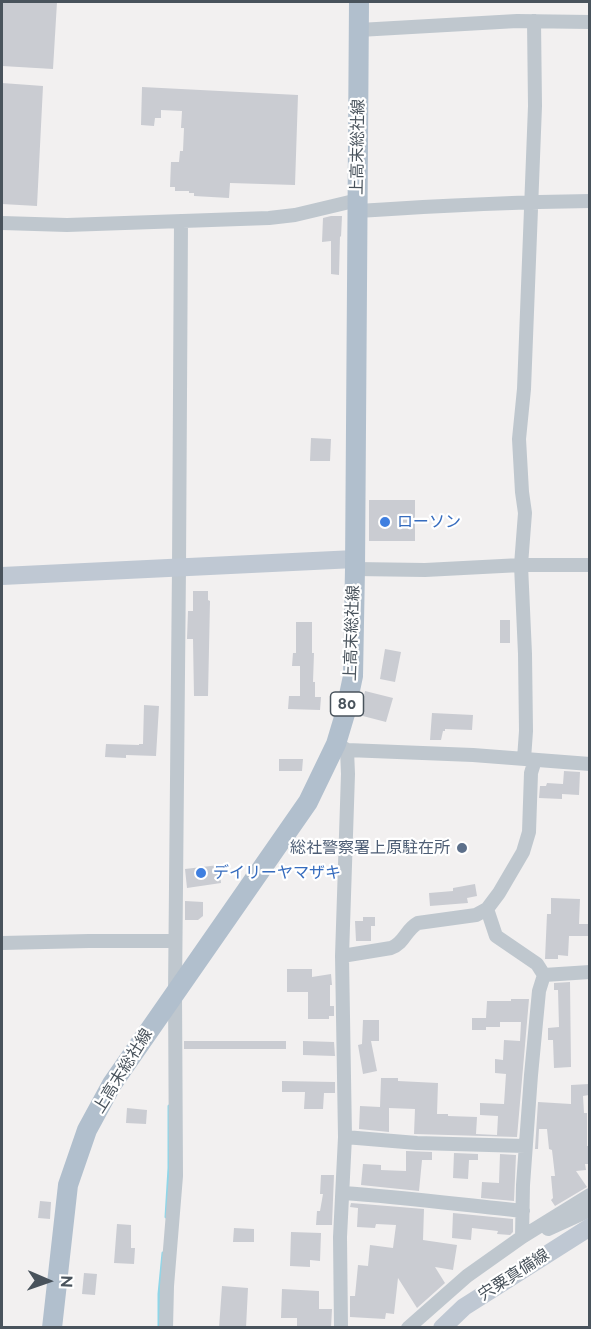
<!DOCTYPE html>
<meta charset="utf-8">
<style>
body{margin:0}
#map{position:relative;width:591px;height:1329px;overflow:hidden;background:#f2f0f0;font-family:Raleway,sans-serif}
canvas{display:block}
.frame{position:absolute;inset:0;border:3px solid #49535c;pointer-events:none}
.north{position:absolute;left:18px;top:1251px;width:60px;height:60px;-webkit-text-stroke:4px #fff;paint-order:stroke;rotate:92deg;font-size:16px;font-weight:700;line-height:24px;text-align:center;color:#49535c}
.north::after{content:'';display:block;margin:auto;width:21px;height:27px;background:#49535c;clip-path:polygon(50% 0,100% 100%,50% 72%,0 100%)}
</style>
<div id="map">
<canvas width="591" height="1329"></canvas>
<div class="frame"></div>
<div class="north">N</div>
</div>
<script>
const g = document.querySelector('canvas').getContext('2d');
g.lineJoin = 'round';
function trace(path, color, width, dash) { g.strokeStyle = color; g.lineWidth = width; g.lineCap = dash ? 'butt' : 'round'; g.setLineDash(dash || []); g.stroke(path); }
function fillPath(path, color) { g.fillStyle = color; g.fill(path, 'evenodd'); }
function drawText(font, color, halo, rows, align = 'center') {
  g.font = font + ' Raleway,"Noto Sans JP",sans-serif'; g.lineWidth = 4.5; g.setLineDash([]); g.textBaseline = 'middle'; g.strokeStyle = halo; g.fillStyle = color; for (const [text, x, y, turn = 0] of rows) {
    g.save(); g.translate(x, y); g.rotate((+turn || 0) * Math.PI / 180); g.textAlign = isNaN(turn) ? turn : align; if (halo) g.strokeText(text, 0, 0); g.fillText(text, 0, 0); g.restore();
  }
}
trace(new Path2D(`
 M166 1217 169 1168V1106
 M159 1328V1294L163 1253`), '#90d6e8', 3);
fillPath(new Path2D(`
 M2 2H57L53 69 2 66Z
 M2 83 43 86 37 206 2 204Z
 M142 87 298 95 295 185 230 183 229 198 194 196V193H189V191H175V187H170L171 162H179L180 151H183L184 128H181L182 111 161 110V118H155L154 126 141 125Z
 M331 216H342L341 237 340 236 339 275 331 274V241L322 242 323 218Z
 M311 438 331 439 330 461H310Z
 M369 500H415V541H369Z
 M193 591H208V600L210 601 208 696H194L193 639H187L188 611H193Z
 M500 620H510V643H500Z
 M296 622H312V653H314L313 682H315V697H321L320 710 288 709 289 696H300V666H292L293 653H296Z
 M385 649 401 652 395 682 380 679Z
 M365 691 393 698 386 722 359 715Z
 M144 705 159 706 156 756 126 755V758L105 757 106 744 139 745V744H143Z
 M432 713 473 715 472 730 445 729V731H443L441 740H430Z
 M279 759H303L302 771H279Z
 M564 771 580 772 579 795 562 794V799L539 798 540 786H546L547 783 563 784Z
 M219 865 221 883 187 888 185 869Z
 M475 884 477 896 467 898 468 903 430 906 429 893 453 891V888Z
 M551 898 580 899 579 924H590V936H569L568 956 558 955V959H545L547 914H551Z
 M185 901 203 902V916L198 920H185Z
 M363 917H375V926H371V941H356L355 921H363Z
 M287 969H312V977L331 974 332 985H330V1006H334V1016H329V1019H308V992H287Z
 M570 982 571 1067 554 1068 553 1040H548V1028L559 1027 558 990H554V983Z
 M511 999H529L517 1137 414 1134 415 1109 389 1108V1132L359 1129 360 1106 380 1107 381 1078H398V1081L438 1083 437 1114H448V1116L477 1117 476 1134 497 1135 498 1116 480 1115V1103L504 1104 506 1074 495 1073V1059L503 1060 504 1040 520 1041 521 1022H500V1027H486V1030H472V1018H486L487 1001H511Z
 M363 1020H379V1041H371L377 1071 363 1074 358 1045 362 1044Z
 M184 1041H286V1049H184Z
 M303 1041 334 1042 335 1056 303 1055Z
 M282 1081 335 1082V1093H324L323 1109H304L305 1092H282Z
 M589 1084V1095L583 1096 584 1113H587V1146H590V1164H585L586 1170 576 1171 587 1187 555 1206 551 1200 553 1198 551 1176H555L552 1150 549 1149 547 1129H539L538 1149H535L538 1102 571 1104V1085Z
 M127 1108 147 1110 146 1124 126 1123Z
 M406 1151 432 1152V1160H422L419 1191 361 1185 363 1164 381 1165V1170L406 1171Z
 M454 1153 478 1154V1160H469L468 1179 453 1178Z
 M500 1154 516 1155 514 1201 481 1198 482 1182 499 1183Z
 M321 1175H334L332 1225H316L317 1211H320L323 1194H320Z
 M40 1201 51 1202 50 1219 38 1218Z
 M351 1203 424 1209 423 1240 457 1245 453 1270 435 1267 445 1283 417 1308 398 1278 394 1314 386 1313 385 1319 350 1317V1296H355L358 1265 368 1266 370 1245 393 1248 396 1225 376 1224 375 1228 357 1227 358 1208 350 1207Z
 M453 1213 513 1219V1232L510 1235 497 1234 498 1231 472 1228 471 1240 452 1238Z
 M117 1224 131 1225V1248H135L134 1264 114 1263Z
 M234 1228 254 1229V1242H233Z
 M291 1232 321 1233 320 1261 310 1260V1267L290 1266Z
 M84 1273 97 1274 95 1295 82 1294Z
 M222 1286 248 1288 246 1328H219Z
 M282 1289 319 1291V1309H332L331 1328H297V1318H281Z`), '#caccd2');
trace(new Path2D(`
 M359 30 517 21 590 22
 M358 211C435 206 512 202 590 201
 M2 223 67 225 269 218 295 215 358 200
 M355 569 425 570 521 565H590
 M336 744 347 750 348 774 342 956 345 1137 340 1237 341 1328
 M347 750 473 755 590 764
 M524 759 526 731 525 654 521 565 525 513 522 492 519 439 524 389 535 106 534 21
 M487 909 496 936 537 964 544 975
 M2 943 89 941H175
 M342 956 391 948C405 943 405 930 418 923L476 915 487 909 499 893 523 852 529 832 531 773 535 760
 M345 1137 417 1143 525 1146
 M343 1193C403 1197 463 1205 523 1211
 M548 1229 590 1210
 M522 1237 590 1195
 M166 1328 167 1286 176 1176 175 992 179 567 181 221
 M408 1328 467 1276 522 1237 523 1185 531 1075 539 991 544 975 590 972`), '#bfc7ce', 14);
trace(new Path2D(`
 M2 576 355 559
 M442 1328 464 1307 590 1227`), '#bfc8d3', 18);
trace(new Path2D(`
 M52 1328 68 1185 87 1130 112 1084 308 802 336 744 345 714 353 676 355 569 359 2`), '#b1bfcd', 20);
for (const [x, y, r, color] of [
 [385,522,6,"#3f7fe0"],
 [462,848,6,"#5c6f8a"],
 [201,873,6,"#3f7fe0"]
]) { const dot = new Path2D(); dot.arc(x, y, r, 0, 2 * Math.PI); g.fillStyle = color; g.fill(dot); trace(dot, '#fff', 2); }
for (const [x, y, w] of [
 [347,704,33]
]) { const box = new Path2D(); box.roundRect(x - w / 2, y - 12, w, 24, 4.5); g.fillStyle = '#fff'; g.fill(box); trace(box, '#49535c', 1.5); }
drawText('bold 15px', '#49535c', null, [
 ["80",347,704]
]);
drawText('16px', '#49535c', '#fff', [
 ["上高末総社線",358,147,-89],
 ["上高末総社線",352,633,-88],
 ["上高末総社線",123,1071,-58],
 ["宍粟真備線",514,1275,-33]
]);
drawText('16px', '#366cbe', '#fff', [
 ["ローソン",397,522],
 ["デイリーヤマザキ",213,873]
], 'left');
drawText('16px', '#4e5e75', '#fff', [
 ["総社警察署上原駐在所",450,848]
], 'right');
</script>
